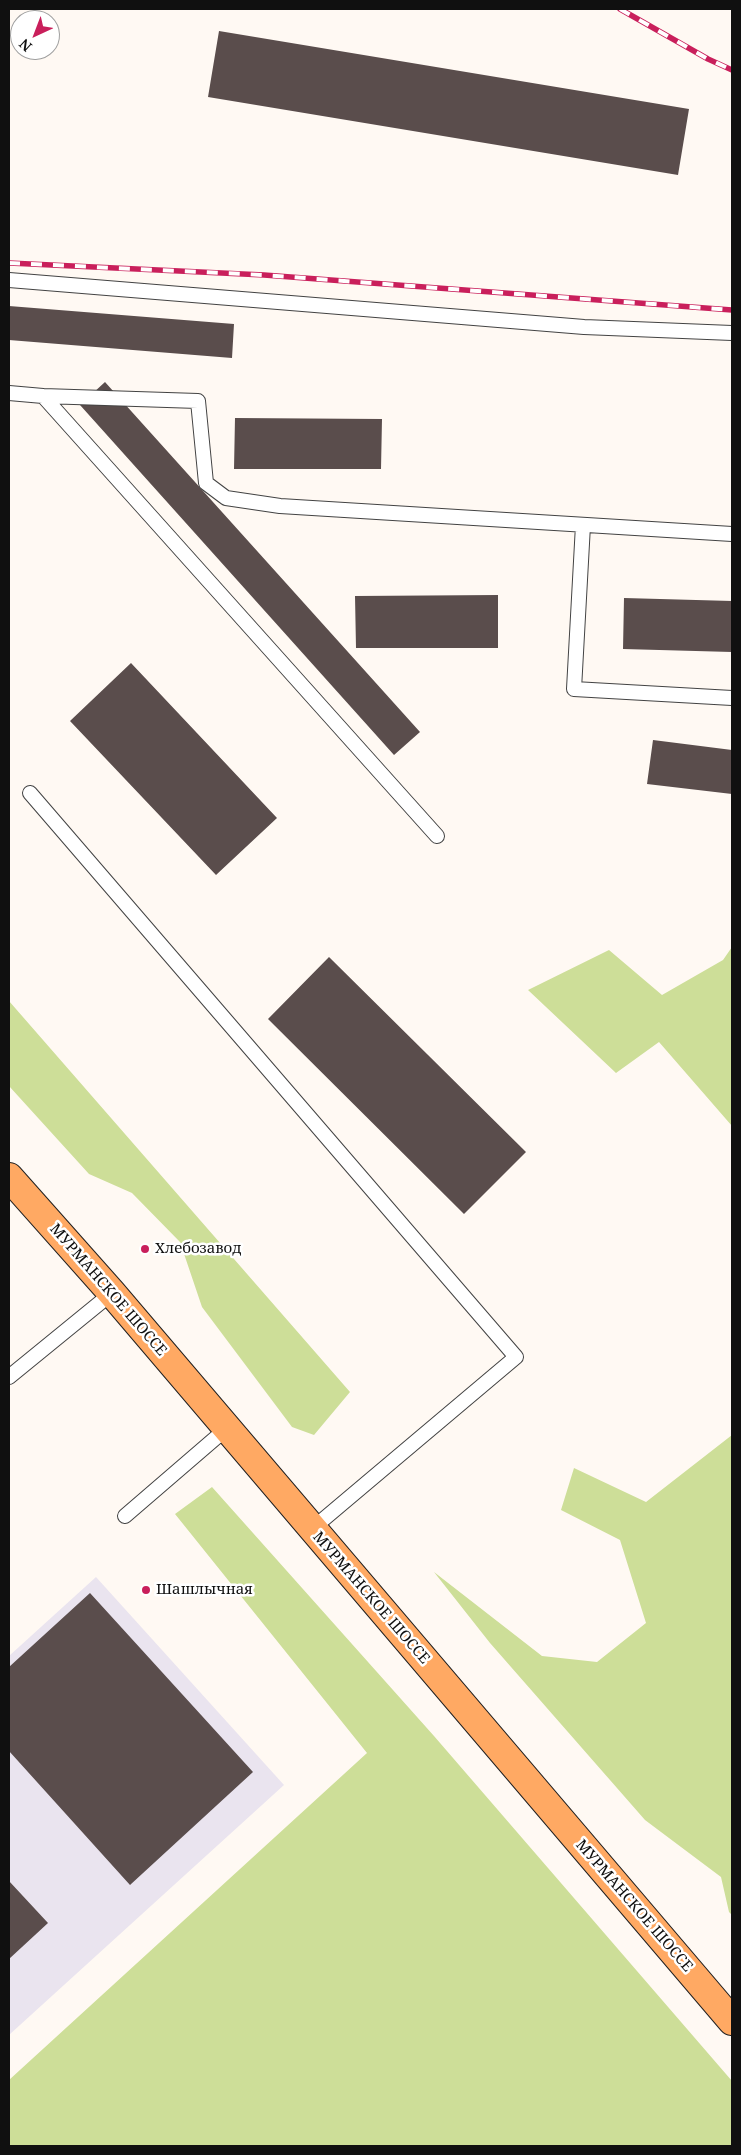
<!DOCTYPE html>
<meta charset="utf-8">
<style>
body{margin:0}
#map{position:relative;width:741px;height:2155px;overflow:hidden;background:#fff9f3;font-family:"Noto Serif",serif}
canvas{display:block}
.frame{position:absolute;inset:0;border:10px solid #101010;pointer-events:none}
.north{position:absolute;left:10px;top:10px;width:50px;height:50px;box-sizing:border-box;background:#fff;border:1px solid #9f9f9f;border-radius:50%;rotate:223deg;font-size:14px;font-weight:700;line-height:20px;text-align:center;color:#101010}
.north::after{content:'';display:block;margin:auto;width:18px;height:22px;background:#c91f5b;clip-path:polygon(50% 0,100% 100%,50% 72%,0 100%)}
</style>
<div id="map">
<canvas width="741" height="2155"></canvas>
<div class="frame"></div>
<div class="north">N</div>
</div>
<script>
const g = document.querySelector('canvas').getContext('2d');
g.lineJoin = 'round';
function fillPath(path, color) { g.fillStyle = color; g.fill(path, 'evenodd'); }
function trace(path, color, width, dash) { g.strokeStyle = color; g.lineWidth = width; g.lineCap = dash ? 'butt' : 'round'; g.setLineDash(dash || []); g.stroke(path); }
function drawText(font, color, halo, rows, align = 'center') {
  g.font = font + ' "Noto Serif",serif'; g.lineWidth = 5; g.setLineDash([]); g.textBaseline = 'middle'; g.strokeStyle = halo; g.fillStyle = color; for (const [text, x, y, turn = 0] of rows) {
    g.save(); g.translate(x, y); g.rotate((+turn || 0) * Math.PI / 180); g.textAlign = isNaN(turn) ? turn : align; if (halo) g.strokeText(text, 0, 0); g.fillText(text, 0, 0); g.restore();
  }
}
fillPath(new Path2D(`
 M96 1577 284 1785 9 2035V1656Z`), '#eae4ef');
fillPath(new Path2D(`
 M732 947V1126L659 1042 616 1073 528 990 609 950 662 995 723 960Z
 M9 1001 350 1392 314 1435 292 1427 202 1307 180 1242 132 1193 89 1174 9 1086Z
 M732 1435V1915L729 1912 721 1877 645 1820 490 1643 434 1572 542 1656 597 1662 646 1623 620 1540 561 1510 574 1468 646 1502Z
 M212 1487 434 1736 732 2081V2146H9V2080L367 1753 175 1514Z`), '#cdde98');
fillPath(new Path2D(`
 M219 31 689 109 678 175 208 97Z
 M9 306 234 324 232 358 9 340Z
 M105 382 420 732 394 755 80 405Z
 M235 418 382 419 381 469H234Z
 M498 595V648H356L355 596Z
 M624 598 732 601V652L623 649Z
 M131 663 277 818 216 875 70 721Z
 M653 740 732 750V794L647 784Z
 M329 957 526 1152 464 1214 268 1019Z
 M90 1593 253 1772 130 1885 9 1751V1667Z
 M9 1881 48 1923 9 1959Z`), '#5a4d4c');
const lane = new Path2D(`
 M9 280 584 327 732 333
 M9 393 43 396 437 836
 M43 396 198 401 206 483 226 498 280 506 732 534
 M583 525 574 689 732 698
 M30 793 516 1357 312 1529
 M9 1377 112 1293
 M125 1516 226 1429`);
const primary = new Path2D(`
 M9 1177 112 1293 732 2021`);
trace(lane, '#434343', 16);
trace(primary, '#212121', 30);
trace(lane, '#fff', 14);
trace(primary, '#ffa963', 28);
const rail = new Path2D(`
 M620 9 708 59 732 70
 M9 263 264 275 732 310`);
trace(rail, '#c91f5b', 5.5);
trace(rail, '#fff', 4, [11]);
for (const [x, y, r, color] of [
 [145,1249,5,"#c91f5b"],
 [146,1590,5,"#c91f5b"]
]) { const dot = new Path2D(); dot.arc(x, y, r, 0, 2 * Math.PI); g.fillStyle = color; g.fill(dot); trace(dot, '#fff', 2); }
drawText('15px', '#101010', '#fff', [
 ["Хлебозавод",155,1249],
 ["Шашлычная",156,1590]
], 'left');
drawText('15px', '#101010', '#fff', [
 ["МУРМАНСКОЕ ШОССЕ",108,1290,49],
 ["МУРМАНСКОЕ ШОССЕ",371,1598,49],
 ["МУРМАНСКОЕ ШОССЕ",634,1906,49]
]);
</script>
